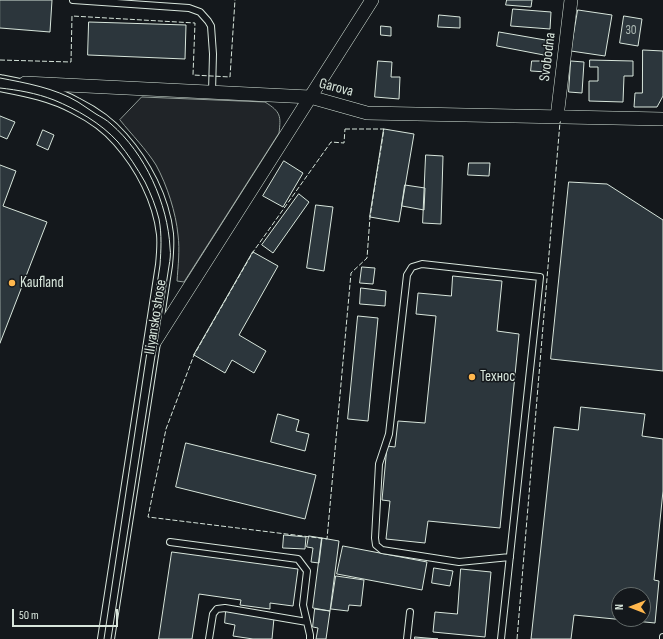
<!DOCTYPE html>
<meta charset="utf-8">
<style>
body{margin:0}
#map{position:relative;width:663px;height:639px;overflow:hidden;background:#14181c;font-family:"Sofia Sans Condensed",sans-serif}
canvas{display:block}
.north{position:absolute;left:611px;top:587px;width:40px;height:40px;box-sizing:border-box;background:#14181c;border:1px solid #626a69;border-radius:50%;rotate:270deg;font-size:11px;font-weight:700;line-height:16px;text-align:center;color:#d8e6dc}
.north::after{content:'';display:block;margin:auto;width:14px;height:18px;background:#ffb74d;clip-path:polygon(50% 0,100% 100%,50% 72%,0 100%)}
.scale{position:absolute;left:12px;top:609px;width:106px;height:18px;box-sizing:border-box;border:2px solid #d8e6dc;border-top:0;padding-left:5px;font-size:12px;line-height:14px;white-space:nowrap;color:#d8e6dc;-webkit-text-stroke:3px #14181c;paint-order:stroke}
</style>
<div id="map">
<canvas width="663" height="639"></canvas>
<div class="north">N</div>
<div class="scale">50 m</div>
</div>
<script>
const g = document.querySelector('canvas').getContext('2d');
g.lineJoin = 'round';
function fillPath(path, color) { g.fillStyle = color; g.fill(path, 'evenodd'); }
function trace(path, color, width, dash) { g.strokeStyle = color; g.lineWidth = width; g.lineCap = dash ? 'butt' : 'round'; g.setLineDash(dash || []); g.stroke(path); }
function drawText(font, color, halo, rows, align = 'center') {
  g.font = font + ' "Sofia Sans Condensed",sans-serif'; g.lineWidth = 3; g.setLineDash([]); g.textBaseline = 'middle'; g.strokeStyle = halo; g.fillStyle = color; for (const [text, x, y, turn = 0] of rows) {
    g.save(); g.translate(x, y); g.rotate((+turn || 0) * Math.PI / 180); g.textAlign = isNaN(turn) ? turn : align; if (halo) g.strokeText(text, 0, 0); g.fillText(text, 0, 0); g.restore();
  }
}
const green = new Path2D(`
 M142 97 265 102C281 112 281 116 279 133L184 282 177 281C178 266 180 250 178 235 176 213 167 185 156 165 146 149 132 135 120 120Z`);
fillPath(green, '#202428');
trace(green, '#939e99', 1);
const building = new Path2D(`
 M0 0H52L50 32 0 28Z
 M507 0H532L531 7 506 5Z
 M513 9 551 12 550 29 511 26Z
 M578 10 612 15 605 56 571 51Z
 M439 15 460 17V28L438 27Z
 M624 16 642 19 638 46 620 43Z
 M89 22 186 25 185 59 88 55Z
 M381 26 391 27V36L381 35Z
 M499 32 551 41 549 56 497 46Z
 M643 50 663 51V96L657 107H634L635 93H642Z
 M590 60 633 61V76H624L623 102 589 101V81H598V67H590Z
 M378 61 392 62 391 77H400L399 99 375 97Z
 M532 61H548L547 72 531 71Z
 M571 61 584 62 582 93 569 92Z
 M0 116 15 122 7 139 0 136Z
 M384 129 414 134 399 222 370 217Z
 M43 130 54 135 48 150 37 145Z
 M426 155 443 156 441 224 423 223Z
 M284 161 303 173 283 207 263 196Z
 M469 163H490L489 176 468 175Z
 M0 165 16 171 3 206 47 222 0 343Z
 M569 182 607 184 663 220V371L551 359Z
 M405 185 425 188 424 210 402 206Z
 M299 194 309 202 273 253 262 245Z
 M316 205 333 207 324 271 307 268Z
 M253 252 278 266 239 335 266 351 254 373 232 360 225 373 194 355Z
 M362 267 375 268 373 284 360 283Z
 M453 276 502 281 497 331 519 334 500 528 428 521 425 543 386 539 390 501 382 500 387 446 395 447 398 421 425 423 436 316 416 314 418 293 451 296Z
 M361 288 386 291 385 306 360 304Z
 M358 316 378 318 368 421 348 419Z
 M581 407 645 414 642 436 663 439V491L654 580 659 581 655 623 574 615 571 639H531L554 427 578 430ZM619 595H643V619H619Z
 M278 414 299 420 296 431 309 434 305 451 271 442Z
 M186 443 316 475 305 519 176 487Z
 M284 535 306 537 305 549 283 548Z
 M309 536 322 538 319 563 311 562 313 548 307 547Z
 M322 538 339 541 330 611 313 608Z
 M343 546 427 562 422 590 337 574Z
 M172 552 298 569 293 606 270 603V609L240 605 241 600 199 594 192 639H159Z
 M434 568 453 571 450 586 432 583Z
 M461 569 491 572 485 637 433 632 435 612 457 614Z
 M336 576 364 580 361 606 349 605 348 611 331 609Z
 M315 609 330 611 326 639H316L318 628 313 627Z
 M226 611 274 618 272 639H253L233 636 235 625 225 623Z
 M415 637 438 639H415Z`);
fillPath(building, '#2c363c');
trace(building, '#d8e6dc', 1);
const service = new Path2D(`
 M73 0 189 8 200 12 208 21 211 26 213 54 212 92
 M170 542 298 559 307 571 303 605 310 635V639
 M209 639 213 614 217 609 225 608 307 622
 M407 639 410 612
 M501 639 540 277 422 264 412 267 407 275 389 434 379 464 375 538 376 545 382 550 459 562 510 557
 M663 639V637`);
const minor = new Path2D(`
 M25 83 310 97 367 113 663 119
 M557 117 571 0
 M152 346 372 0`);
const tertiary = new Path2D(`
 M0 83C26 88 53 93 76 106 92 114 108 125 120 139 143 165 161 199 165 234 166 245 165 255 164 265L106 639`);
trace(service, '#d8e6dc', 8);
trace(minor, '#d8e6dc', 14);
trace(tertiary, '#d8e6dc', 18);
trace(service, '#14181c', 6);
trace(minor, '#14181c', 13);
trace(tertiary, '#14181c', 16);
trace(new Path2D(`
 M0 78C26 83 55 88 78 102 84 106 90 110 96 114 101 117 107 120 111 124 145 153 168 204 170 248 171 254 170 260 169 266L111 639
 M0 88C18 90 36 93 54 100 76 109 101 123 118 142 128 154 137 168 145 182 151 194 156 207 159 219 162 235 161 250 160 265L104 639`), '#d8e6dc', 1);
trace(new Path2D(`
 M0 60 71 62 72 16 195 23 193 75 230 77 235 0
 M345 129H384L370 217 367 258 351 273 327 539 148 517 166 429 194 355 253 252 331 142 344 143Z
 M517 639 560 122H561`), '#d8e6dc', 1, [5, 2]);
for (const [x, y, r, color] of [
 [12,283,4,"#ffb74d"],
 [472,377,4,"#ffb74d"]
]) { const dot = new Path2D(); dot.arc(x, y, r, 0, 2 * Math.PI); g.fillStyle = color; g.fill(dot); trace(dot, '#14181c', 1.5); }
drawText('13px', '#adbab4', null, [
 ["30",631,31]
]);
drawText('15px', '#d8e6dc', '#14181c', [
 ["Svobodna",548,57,-83],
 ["Garova",336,88,15],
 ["Iliyansko shose",156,317,-81]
]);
drawText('15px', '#d8e6dc', '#14181c', [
 ["Kaufland",20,283],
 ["Технос",480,377]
], 'left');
</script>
